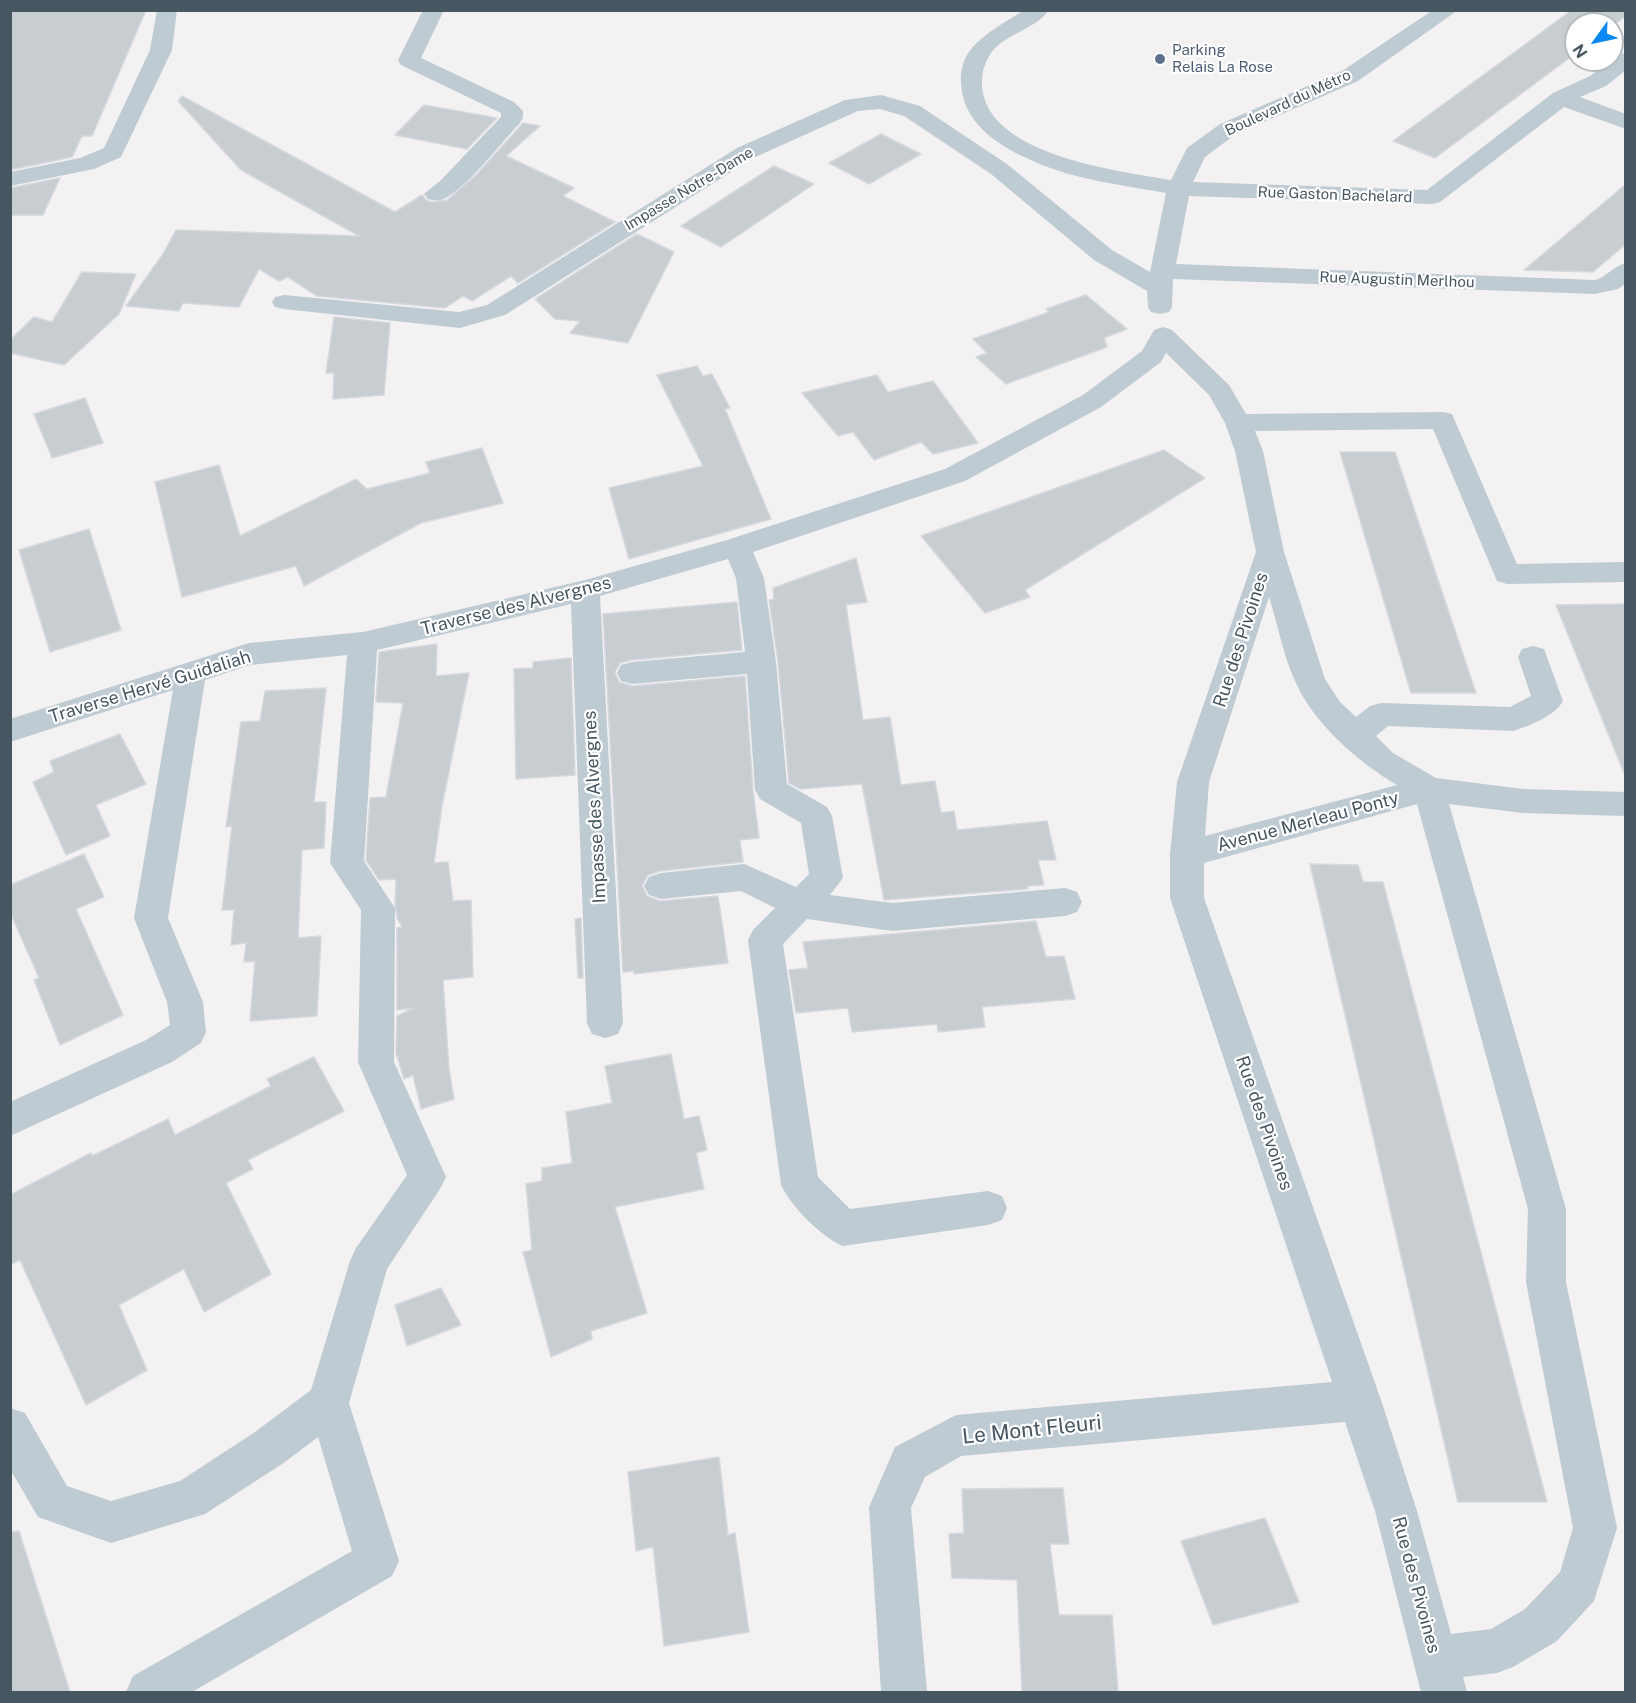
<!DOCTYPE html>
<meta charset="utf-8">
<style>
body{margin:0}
#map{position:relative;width:1636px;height:1703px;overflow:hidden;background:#f4f1f2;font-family:"Public Sans",sans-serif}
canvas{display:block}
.frame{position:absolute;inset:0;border:12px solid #475761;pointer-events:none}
.north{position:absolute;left:1564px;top:12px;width:60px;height:60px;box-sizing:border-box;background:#fff;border:2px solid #b5bcc0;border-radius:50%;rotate:237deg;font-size:16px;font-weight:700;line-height:24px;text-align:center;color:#475761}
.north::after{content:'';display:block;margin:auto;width:21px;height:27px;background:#0a89f5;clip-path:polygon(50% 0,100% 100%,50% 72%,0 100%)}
</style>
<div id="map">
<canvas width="1636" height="1703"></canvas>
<div class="frame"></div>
<div class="north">N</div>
</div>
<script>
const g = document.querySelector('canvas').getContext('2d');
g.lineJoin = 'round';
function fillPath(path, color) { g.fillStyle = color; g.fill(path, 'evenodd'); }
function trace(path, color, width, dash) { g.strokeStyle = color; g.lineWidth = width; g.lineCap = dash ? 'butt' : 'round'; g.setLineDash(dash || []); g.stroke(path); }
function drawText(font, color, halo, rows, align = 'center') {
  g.font = font + ' "Public Sans",sans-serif'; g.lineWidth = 4.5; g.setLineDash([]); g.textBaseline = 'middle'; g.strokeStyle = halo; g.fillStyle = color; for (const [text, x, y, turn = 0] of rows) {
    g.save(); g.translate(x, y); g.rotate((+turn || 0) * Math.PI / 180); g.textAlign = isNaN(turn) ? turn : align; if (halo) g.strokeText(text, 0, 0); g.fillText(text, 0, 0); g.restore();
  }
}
const building = new Path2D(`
 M10 10H146L92 136H82L72 157 10 170Z
 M1572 10H1626V16L1612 26V24H1576V53L1435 158 1393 141Z
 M182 96 395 212 422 195 426 200 432 202 447 200 476 175 523 123 540 126 506 156 574 188 563 196 615 222 518 283 511 276 472 301 463 296 445 308 317 296 288 277 279 281 259 269 239 307 183 303 179 311 126 306 163 254 176 230 359 236 241 170 178 101Z
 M424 105 497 118 467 149 395 135Z
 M881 134 921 154 869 184 829 163Z
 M774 166 814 184 721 247 681 226Z
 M60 178 43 215H10V188Z
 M1626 184V244L1593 272 1524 270Z
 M637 234 674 252 628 343 570 333 580 321 555 319 535 299Z
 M82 272 136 274 119 314 64 365 10 353V340L34 317 52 322Z
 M1086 295 1127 329 1104 338 1107 347 1006 384 976 357 987 353 973 339 1049 312 1046 309Z
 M334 317 390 323 384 395 333 399 334 373H326Z
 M697 366 703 376 712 374 730 408 725 409 771 519 629 559 609 488 703 466 657 375Z
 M877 375 888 392 933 381 978 443 933 454 921 442 874 460 853 432 838 436 802 393Z
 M85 398 103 443 52 458 34 414Z
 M482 448 503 503 421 523 304 586 296 566 182 597 155 482 219 465 240 536 356 479 367 489 430 473 426 462Z
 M1164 450 1205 478 1025 590 1030 597 985 613 921 536Z
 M1340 452H1395L1476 693H1411Z
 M89 529 121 630 50 652 19 550Z
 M856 558 867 602 846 605 863 720 890 717 901 785 935 781 941 813 954 811 957 830 1047 821 1056 860H1038L1044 885 1027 886 1028 889 884 900 862 784 800 789 789 783 778 662 769 600 774 599 773 588Z
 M737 602 742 650 632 660 620 663 615 672 619 682 632 686 745 676 753 790 759 838 740 840 743 862 660 871 648 875 642 885 647 896 660 901 718 896 728 963 634 974V971L623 972 603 614Z
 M1626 604V773H1624L1556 605Z
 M437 644 436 676 469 673 442 806 434 863 448 862 453 901 471 900 473 977 443 980 449 1069 454 1099 421 1109 413 1075 404 1079 396 1053 397 1016 413 1008 397 1010V928L402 927 397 918 395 904 396 879 379 880 366 860 370 798 386 797 403 703 376 702 379 652Z
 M571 658 575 775 516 779 514 669 533 668V662Z
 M326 688 314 802H326L324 848 302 850 298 938 321 936 317 1016 250 1021 255 961 244 962 246 943 231 945 234 910H222L232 826 226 827 241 722 260 721 265 691Z
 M120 734 146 784 96 805 110 836 66 855 33 782 54 772 50 761Z
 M84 854 104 897 76 909 123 1015 60 1045 34 980 39 978 10 912V885Z
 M1310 864 1358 865 1363 882H1383L1547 1502H1458Z
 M581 918 583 978H578L575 919Z
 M1036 921 1046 957 1064 956 1075 999 982 1007 985 1027 938 1032 937 1024 852 1032 848 1008 796 1013 789 970 808 968 803 942Z
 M671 1054 684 1119 699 1116 707 1150 696 1153 704 1189 615 1207 647 1313 591 1331 592 1339 551 1357 523 1252 532 1250 526 1184 542 1181V1168L572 1163 566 1112 612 1103 605 1066Z
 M314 1057 344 1111 248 1160 253 1169 226 1183 271 1274 204 1312 184 1269 119 1305 147 1370 86 1405 20 1260 10 1265V1195L91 1153 92 1156 168 1119 175 1135 271 1086 267 1079Z
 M441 1288 461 1325 407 1346 395 1305Z
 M719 1457 728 1535 735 1533 749 1632 664 1646 653 1547 636 1551 628 1472Z
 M1063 1488 1069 1544H1050L1059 1615H1112L1118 1692H1022L1017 1580 952 1578 949 1534 964 1533 962 1489Z
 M1265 1518 1299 1602 1213 1625 1181 1541Z
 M19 1531 70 1692H10V1532Z`);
fillPath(building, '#c8cdd2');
trace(building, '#d5d8dd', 1.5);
fillPath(new Path2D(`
 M157 10H177L172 50 121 157 94 169 10 186V172L80 158 104 148 150 50Z
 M423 10H444L421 58 514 102 523 111V118L520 123C500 144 470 184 446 198 440 201 435 201 428 199L424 194 441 180 501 117V113L401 65 398 60Z
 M1024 10H1049C1035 31 1000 34 988 58 983 68 982 74 982 85 985 155 1118 171 1171 180L1187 148 1220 124 1342 71 1433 10H1458L1358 81 1236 134 1205 157 1193 182 1427 190 1553 93 1590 76 1618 54 1626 53V70L1606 86 1580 97 1626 114V129L1564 107 1440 202 1432 204 1189 196 1176 264 1595 280C1607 277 1613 266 1626 263V283L1618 289 1595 294 1173 279 1172 307 1169 312 1160 314 1151 312 1148 307 1147 291 1094 260 991 174 904 116 880 109 858 111 753 158 505 315 460 328 284 309 275 307 272 302 275 297 284 295 459 312 487 305 737 148 845 100 881 95 920 106 1007 164 1112 250 1150 272 1166 193C1122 185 1075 180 1033 161 998 146 962 123 961 82 960 70 964 57 972 48 986 32 1006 22 1024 10Z
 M1163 327 1172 330 1229 385 1246 414 1443 412 1452 414 1517 564 1626 562V582L1507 584 1497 581 1433 429 1255 431 1263 451 1284 552 1325 679 1340 702 1356 717 1370 706 1381 703 1510 707 1531 696 1518 657 1522 649 1533 646 1544 649 1563 701C1555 716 1530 725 1514 731L1388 726 1376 736 1393 753 1436 778 1523 789 1626 792V816L1523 813 1449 804 1566 1209V1282L1617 1528 1594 1601 1557 1641 1513 1667 1497 1673 1463 1677 1467 1692H1421L1375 1511 1345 1422 961 1456 925 1477 911 1508 927 1692H881L869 1507 895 1447 956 1415 1332 1382 1170 898V854L1177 782 1256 552 1235 451 1225 423 1209 395 1166 353 1161 362 1101 407 965 481 753 552 764 578 776 662 787 784 827 807 832 816 843 878 830 895 892 903 1065 888 1077 892 1082 902 1077 912 1065 916 892 931 807 919 783 944 818 1177 850 1209 988 1191 1002 1196 1007 1208 1002 1220 988 1225 843 1246C821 1237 791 1206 781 1185L748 940 753 930 775 908 741 891 661 899 649 895 644 886 649 877 661 873 744 864 796 887 809 874 801 823 760 799 755 790 747 674 632 684 621 681 617 673 621 665 632 662 745 652 736 578 728 559 600 596 623 1023 618 1034 605 1038 592 1034 587 1023 571 604 377 650 364 861 395 908 394 1062 446 1177 440 1189 387 1269 349 1403 399 1561 392 1576 192 1692H126L133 1676 352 1551 318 1437 285 1462 205 1514 111 1543 38 1517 10 1469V1408L25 1413 67 1486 111 1501 180 1481 255 1432 311 1390 350 1261 356 1248 407 1175 358 1062 361 910 330 863 347 655 250 665 205 680 168 918 203 1002 206 1032 201 1043 172 1062 10 1136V1102L146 1040 170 1025 167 1002 134 918 173 690 10 742V719L249 643 363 632 585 580 727 540 945 469 1083 395 1142 351 1154 330ZM1269 597C1278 625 1283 655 1295 681 1313 723 1359 763 1397 785L1205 836 1209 782ZM1417 804 1528 1209 1526 1282 1573 1528 1560 1572 1525 1609 1491 1629 1451 1634 1417 1511 1381 1400 1204 898V863Z`), '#becbd2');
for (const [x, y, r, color] of [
 [1160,59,6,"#5c6f8a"]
]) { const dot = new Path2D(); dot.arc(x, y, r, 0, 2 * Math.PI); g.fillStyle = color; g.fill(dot); trace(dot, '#fff', 2); }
drawText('15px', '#4e5e75', '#fff', [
 ["Parking",1172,50],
 ["Relais La Rose",1172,67]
], 'left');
drawText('15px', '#475761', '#fff', [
 ["Boulevard du Métro",1288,103,-25],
 ["Impasse Notre-Dame",689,189,-31],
 ["Rue Gaston Bachelard",1335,195,2],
 ["Rue Augustin Merlhou",1397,280,2]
]);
drawText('18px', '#475761', '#fff', [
 ["Traverse des Alvergnes",516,606,-14],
 ["Rue des Pivoines",1241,640,-72],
 ["Traverse Hervé Guidaliah",150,687,-17],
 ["Impasse des Alvergnes",595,807,-93],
 ["Avenue Merleau Ponty",1308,822,-15],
 ["Rue des Pivoines",1264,1123,71],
 ["Rue des Pivoines",1416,1585,75]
]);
drawText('21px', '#475761', '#fff', [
 ["Le Mont Fleuri",1032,1430,-6]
]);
</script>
